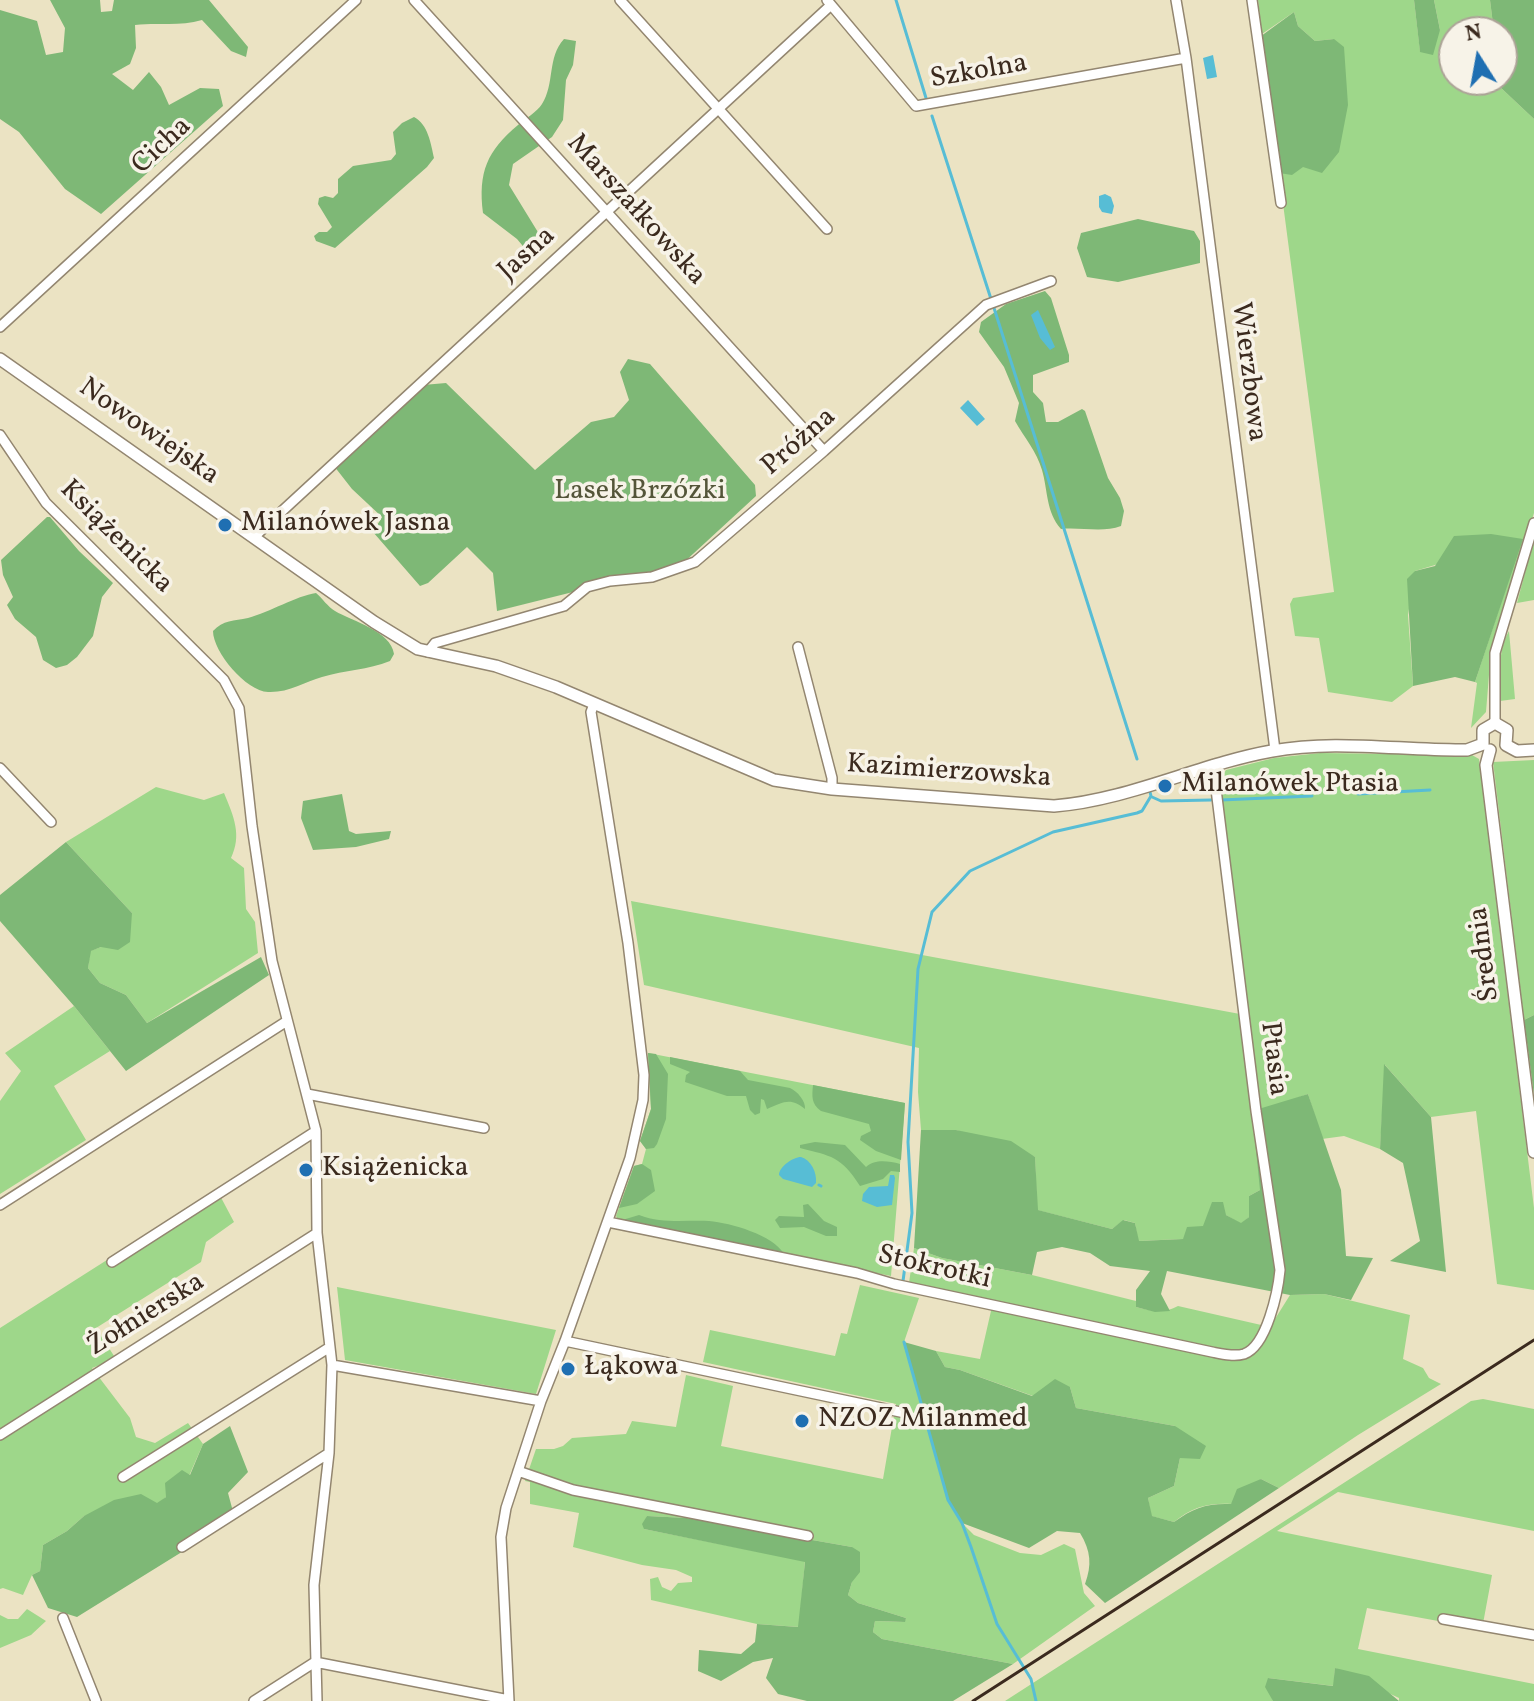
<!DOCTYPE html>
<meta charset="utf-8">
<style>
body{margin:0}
#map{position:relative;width:1534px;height:1701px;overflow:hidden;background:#ebe3c3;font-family:Vollkorn,serif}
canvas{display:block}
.north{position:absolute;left:1438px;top:16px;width:80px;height:80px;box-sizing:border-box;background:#f7f3e8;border:2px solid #aca397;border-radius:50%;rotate:349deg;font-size:22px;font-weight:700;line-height:32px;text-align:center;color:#3b2a1e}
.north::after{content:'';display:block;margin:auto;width:28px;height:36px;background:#1f6fb2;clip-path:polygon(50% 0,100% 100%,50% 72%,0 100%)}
</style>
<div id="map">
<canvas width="1534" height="1701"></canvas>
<div class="north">N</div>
</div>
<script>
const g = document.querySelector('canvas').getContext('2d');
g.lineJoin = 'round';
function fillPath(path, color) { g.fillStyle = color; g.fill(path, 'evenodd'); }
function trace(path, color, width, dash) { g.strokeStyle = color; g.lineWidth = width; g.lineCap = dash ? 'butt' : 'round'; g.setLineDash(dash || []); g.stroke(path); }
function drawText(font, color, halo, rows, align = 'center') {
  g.font = font + ' Vollkorn,serif'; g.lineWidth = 7; g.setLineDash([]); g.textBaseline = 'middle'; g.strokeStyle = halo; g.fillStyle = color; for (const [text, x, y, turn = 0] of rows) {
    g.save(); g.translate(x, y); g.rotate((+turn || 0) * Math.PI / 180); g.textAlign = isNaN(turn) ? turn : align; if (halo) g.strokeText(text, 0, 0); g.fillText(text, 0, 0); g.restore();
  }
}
fillPath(new Path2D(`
 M1258 0H1414L1420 51 1440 30 1434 0H1490L1494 32H1454V80H1499L1500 87 1534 119V513L1491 650 1486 712 1471 728 1477 683 1475 682 1522 539 1415 571 1408 615 1413 686 1392 702 1328 692 1319 638 1295 636 1290 604 1293 598 1334 592 1279 173 1334 39 1315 41 1298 26 1294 12 1262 34Z
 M1534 539V600L1517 603Z
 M1509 631 1515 699 1500 701C1500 678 1497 652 1509 631Z
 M1320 753 1472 755 1479 759 1534 1208V1290L1497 1284 1476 1111 1431 1117 1385 1065 1380 1149 1344 1136 1322 1139 1308 1094 1289 1101 1260 1190 1249 1196V1217L1241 1224 1226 1215 1183 1239 1138 1241 1135 1223 1124 1220 1112 1229 1037 1210 1035 1157 956 1130H921L918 1092 919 1048 644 985 631 901 1240 1014 1219 781 1226 770 1274 758Z
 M1534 760V1015L1524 1020 1493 762Z
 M156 787 204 800 224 793C234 817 242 835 231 858L244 868 246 909 255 922 258 953 147 1023 126 995 100 983 88 968 90 951 101 947 132 913 66 842Z
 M74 1006 110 1051 54 1086 86 1140 0 1194V1101L21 1071 5 1053Z
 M648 1053 905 1103 891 1276 619 1221 616 1216 634 1166 642 1164 646 1149 640 1141 651 1109Z
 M217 1190 234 1222 206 1242 201 1262 96 1328 116 1359 92 1368 130 1418 136 1437 155 1443 188 1423 203 1444 189 1476 155 1507 84 1516 67 1531 43 1545 40 1571 32 1575 23 1595 3 1588 0 1589V1328Z
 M914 1248 942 1258 1032 1275 1136 1301V1307C1151 1311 1164 1314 1178 1306L1270 1327 1290 1295 1324 1294 1410 1315 1403 1359 1423 1368 1429 1378 1441 1384 1358 1435 1279 1488 1261 1479 1231 1504C1207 1503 1193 1507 1174 1522L1151 1516 1148 1498 1174 1486 1180 1458 1175 1426 1076 1408 1070 1387 1033 1396 960 1370 945 1367 936 1351 980 1359 991 1311V1300L909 1283Z
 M860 1285 919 1298 904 1342 948 1501 962 1523 974 1535 1020 1553 1041 1555 1064 1544 1075 1549 1084 1593 1095 1606 1013 1664 882 1639 873 1632 875 1621 904 1622 906 1618 858 1603 848 1595 852 1582V1547L687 1518 647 1516 644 1529 805 1561 799 1627 757 1624 651 1600 650 1579 658 1577 662 1587 671 1591 678 1583 692 1582V1577L676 1570 642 1565 573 1547 579 1513 530 1504V1482L525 1481 536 1449H554L563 1446 572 1438 626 1434 632 1421 676 1427 686 1375 733 1386 721 1446 883 1479 896 1404 703 1362 710 1330 835 1356 841 1333 847 1334Z
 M337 1287 556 1330 536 1394 345 1360Z
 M1483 1399 1534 1409V1531L1338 1492 1277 1531 1492 1575 1482 1629 1367 1608 1358 1649 1534 1684V1701H1399V1698L1335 1668 1334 1686 1268 1678 1273 1701H1005L1471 1401Z
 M27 1609 46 1621 31 1635 0 1648V1665V1615L8 1619H18Z`), '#9ed78a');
fillPath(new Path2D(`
 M50 0H100L101 12 112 11 114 0H209L248 47 246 57 231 51 202 20C180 27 158 22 135 25L136 48 130 64 112 74 133 90 149 72 161 87 169 105 200 88 219 89 223 106 101 214 65 189 19 132 0 119V10L37 21 46 55 63 52 65 28Z
 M1414 0H1434L1440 30 1433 55 1420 52Z
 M1490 0H1534V119L1500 87 1502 32H1494Z
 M1294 12 1298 26 1315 41 1334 39 1344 47 1348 105 1339 152 1322 173 1303 167 1292 175 1279 173 1257 39Z
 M564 39 576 41 573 65 566 80 563 120 552 137 513 164 509 185 544 242 541 250 527 251 517 239 483 213C478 172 487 151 518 125 525 119 537 112 542 104 555 84 547 57 564 39Z
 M414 117C428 124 431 144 434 158L427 167 335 248 316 241 314 236 319 232H327L332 227 318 204 319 198 325 196 333 198 338 193V179L353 166 391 160 396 154 393 132 402 123Z
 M1138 219 1194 231 1200 241V263L1118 282 1087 277 1077 248 1081 233Z
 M1045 291 1051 298 1069 355V362L1033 375V392L1043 403 1046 422H1058L1082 409 1085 411 1108 478 1120 498 1124 511 1121 526C1103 533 1081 527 1061 529 1046 512 1048 491 1042 470 1037 452 1024 437 1015 421L1019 403 1004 367 979 332 981 322 1006 304Z
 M628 359 650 364 755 485 756 496 681 565 497 611 493 573 467 547 428 583 420 586 373 532 382 517 352 489 334 466 423 385 446 383 535 470 591 422 614 417 629 400 620 372Z
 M47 517H50L79 551 113 583 102 597 93 636 77 657 67 665 56 668 43 660 36 637 15 619 7 605 13 597 3 575 1 560Z
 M1491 534 1523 539 1475 682 1455 677 1413 686 1407 579 1415 571 1435 566 1454 536Z
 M316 593C322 598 328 607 335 611 352 621 391 631 394 654L390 661C368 670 345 670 322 677 305 682 288 693 268 692 246 691 213 652 213 631 223 620 234 621 248 618 270 612 296 596 316 593Z
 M342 794 349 831 356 834 391 831 389 839 356 847 313 850 301 818 303 801Z
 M66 842 132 913 130 942 118 950 101 947 91 951 88 968 100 983 126 995 147 1023 261 957 269 975 126 1071 74 1006 0 921V895Z
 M1534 1015V1095L1524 1020Z
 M648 1053 656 1054 668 1074 666 1119 657 1144 654 1148 646 1149 640 1141 651 1109Z
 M670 1057 740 1071 748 1080 790 1088C797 1091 806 1101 805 1109 791 1097 783 1102 767 1109L764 1100 761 1099 760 1113 755 1115 750 1110 746 1096H727L685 1082 686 1075 690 1072 670 1064Z
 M1384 1064 1431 1117 1446 1272 1390 1261 1420 1241 1403 1163 1380 1149Z
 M813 1085 905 1103 901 1160 876 1151 860 1140 861 1136 871 1131 869 1124 821 1111C811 1104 812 1096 813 1085Z
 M1308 1094 1341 1190 1346 1256 1373 1258 1351 1300 1324 1294 1290 1295 1167 1271 1161 1294 1170 1311 1155 1312 1136 1307V1290L1150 1271 1110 1266 1090 1253 1062 1247 1037 1252 1032 1275 942 1258 914 1248 921 1130H956L1011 1141 1035 1157 1038 1210 1112 1229 1123 1220 1135 1223 1139 1241 1183 1239 1187 1227 1203 1226 1212 1202H1223L1226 1215 1241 1223 1249 1217V1196L1260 1190 1252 1111Z
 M815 1142 845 1145 866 1167C875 1159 888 1161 900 1164V1172L891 1171 883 1179 860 1186C841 1156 831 1156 800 1148V1145Z
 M642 1164 651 1170 655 1191 637 1204 619 1208 634 1166Z
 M808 1204 824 1221 837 1227V1236H826L804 1227 780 1228 775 1220 779 1216 804 1217 803 1205Z
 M639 1215C663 1224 684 1220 709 1221 731 1223 773 1235 784 1254L619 1221Z
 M904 1342 936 1351 945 1367 960 1370 1032 1396 1055 1379 1070 1387 1076 1408 1175 1426 1206 1446 1200 1459 1180 1458 1174 1486 1148 1498 1152 1516 1174 1522C1193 1508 1207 1503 1231 1504L1237 1489 1261 1479 1279 1488 1105 1603 1085 1584C1092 1565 1091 1551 1080 1533L1057 1531 1029 1548 962 1523 948 1500Z
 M230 1426 248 1472 228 1493 235 1519 77 1617 48 1608 32 1575 40 1571 43 1545 67 1531 84 1516 114 1500 141 1494 157 1503 166 1497 165 1483 182 1470 190 1475 203 1444Z
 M647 1516 687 1518 852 1547 860 1552V1572L852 1582 848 1595 858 1603 906 1618 905 1622 875 1621 873 1632 882 1639 1013 1664 953 1701H807L778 1694 766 1678 773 1658 753 1662 721 1681 698 1671 699 1650 741 1654 755 1642 757 1624 798 1627 805 1562 644 1529 642 1524Z
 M1335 1668 1369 1676 1399 1701H1273L1265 1687 1268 1678 1333 1686Z`), '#7eb876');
fillPath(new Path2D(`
 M1213 55 1217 77 1207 79 1203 58Z
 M1105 194 1111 197 1114 206 1112 214 1102 212 1099 207V196Z
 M1038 310 1055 347 1050 350 1040 338 1031 315Z
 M968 400 985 419 977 426 960 408Z
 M801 1157C811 1160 817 1172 816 1183L812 1187 783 1179 779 1175C779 1167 793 1157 801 1157Z
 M890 1175H894L895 1178 892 1205 877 1207 862 1201 863 1194 869 1187 888 1186Z`), '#57bdd5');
trace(new Path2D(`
 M896 0 926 98
 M932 116 991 299
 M994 308 1137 759
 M1358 794 1430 790
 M1152 797 1161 801 1211 800
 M1221 800 1312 796
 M819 1185 821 1186
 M903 1281 912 1213 908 1142 918 969 932 912 970 871 1053 832 1137 813 1142 811 1151 796 1150 792
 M904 1342 948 1500 962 1523 971 1547 997 1624 1031 1679 1036 1701`), '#57bdd5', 3);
const minor = new Path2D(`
 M414 0 824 451
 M620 0 827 229
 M827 0 916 106 1186 58
 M1176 0 1186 58 1275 750
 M1252 0 1281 203
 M0 327 356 0
 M0 435 46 503 224 680 239 708 252 826 272 961 316 1131 317 1233 332 1365 329 1453 314 1585 317 1701
 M254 537 831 5
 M798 647 832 778V789
 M428 652 435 643 564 606 587 587 610 581 652 577 695 562 824 451 986 305 1051 281
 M1495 723V653L1534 523
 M0 768 51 822
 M307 1094 484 1128
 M0 1205 287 1021
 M608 1222 857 1273 894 1284 1212 1352C1222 1354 1234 1357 1244 1354 1267 1346 1278 1291 1280 1270L1256 1111 1213 765
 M112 1262 316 1131
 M565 1341 905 1413
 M332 1365 541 1401
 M0 1435 317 1233
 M518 1471 573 1490 808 1536
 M123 1477 330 1347
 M182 1547 329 1453
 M63 1618 96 1701
 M1443 1619 1534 1635
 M254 1701 315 1662 509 1700
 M509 1701 501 1537 506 1508 541 1401 565 1341 630 1158 643 1100 644 1075 628 943 591 712 594 704`);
const tertiary = new Path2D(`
 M0 359 374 622 418 649 496 666 556 687 774 780 832 789 1054 806C1129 800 1199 764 1272 751 1336 739 1403 751 1467 750L1483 744
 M1483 744V730L1495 723 1507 730 1506 745
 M1506 745 1517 751 1534 750
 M1490 750 1486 765 1534 1152`);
trace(minor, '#938670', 12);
trace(tertiary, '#938670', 14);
trace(minor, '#fff', 9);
trace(tertiary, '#fff', 11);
trace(new Path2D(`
 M973 1701 1534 1340`), '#3b2a1e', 3);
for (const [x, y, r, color] of [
 [225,525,8,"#1f6fb2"],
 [1165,786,8,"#1f6fb2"],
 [306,1170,8,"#1f6fb2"],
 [568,1369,8,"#1f6fb2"],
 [802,1421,8,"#1f6fb2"]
]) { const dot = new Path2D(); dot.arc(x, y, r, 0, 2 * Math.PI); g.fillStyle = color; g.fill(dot); trace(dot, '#f7f3e8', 3); }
drawText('28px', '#3b2a1e', '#f7f3e8', [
 ["Szkolna",979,73,-10],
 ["Cicha",163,147,-43],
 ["Marszałkowska",635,211,48],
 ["Jasna",528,255,-42],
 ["Wierzbowa",1247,372,83],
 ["Nowowiejska",148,433,35],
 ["Próżna",800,443,-41],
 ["Książenicka",115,538,45],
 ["Kazimierzowska",949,773,4],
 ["Średnia",1486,954,-97],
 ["Ptasia",1272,1059,83],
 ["Stokrotki",934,1269,13],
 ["Żołnierska",147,1316,-32]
]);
drawText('28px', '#545539', '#f7f3e8', [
 ["Lasek Brzózki",640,493]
]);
drawText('28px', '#3b2a1e', '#f7f3e8', [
 ["Milanówek Jasna",241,525],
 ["Milanówek Ptasia",1181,786],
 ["Książenicka",322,1170],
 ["Łąkowa",584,1369],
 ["NZOZ Milanmed",818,1421]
], 'left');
</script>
